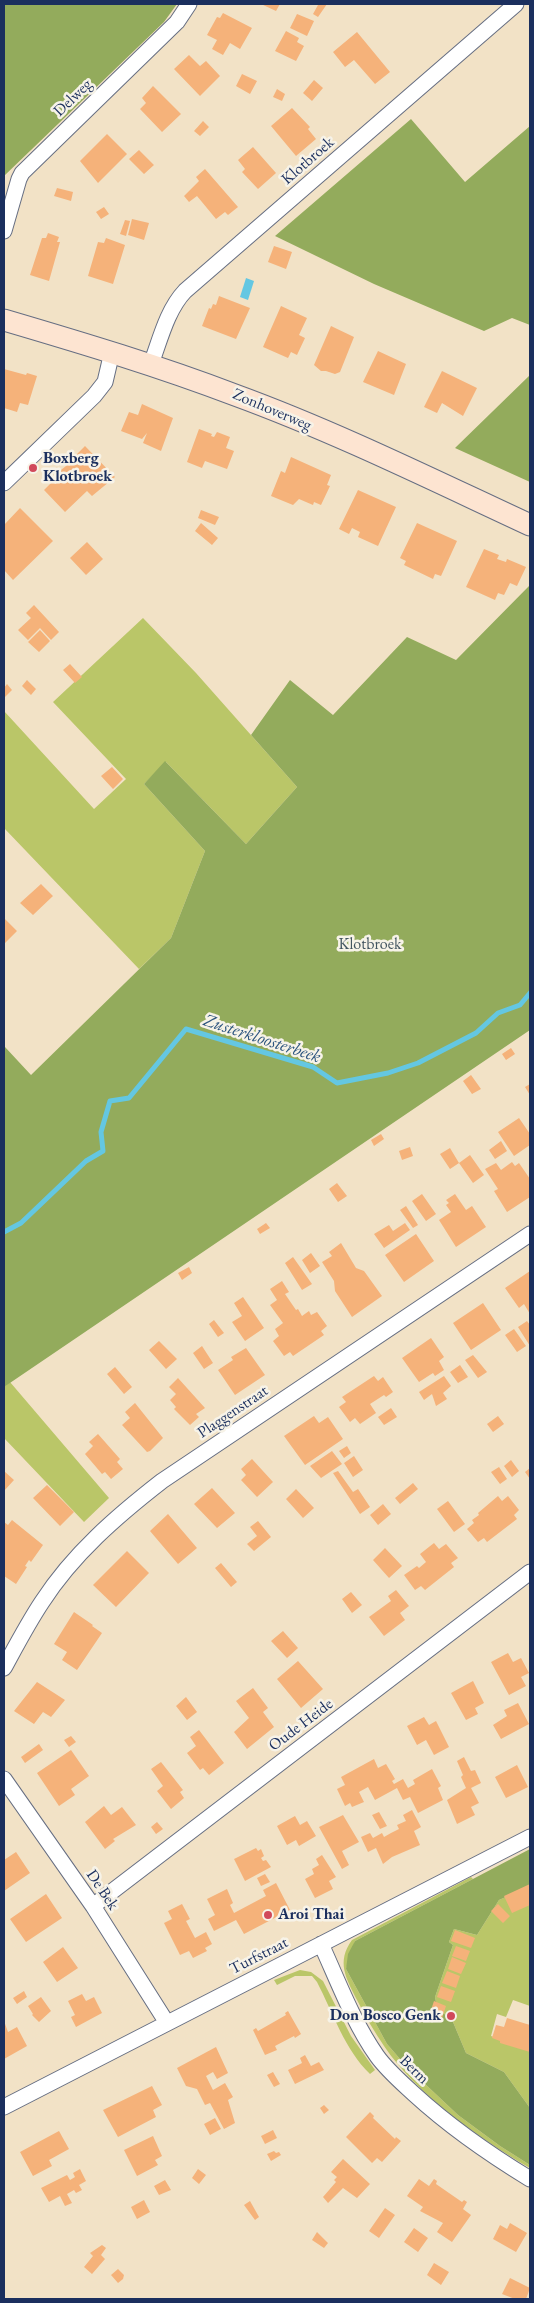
<!DOCTYPE html>
<style>
body{margin:0}
#map{position:relative;width:534px;height:2303px;overflow:hidden;background:#f2e2c6;font-family:"EB Garamond",serif}
canvas{display:block}
.frame{position:absolute;inset:0;border:5px solid #1b2f5e;pointer-events:none}
</style>
<div id="map">
<canvas width="534" height="2303"></canvas>
<div class="frame"></div>
</div>
<script>
const g = document.querySelector('canvas').getContext('2d');
g.lineJoin = 'round';
function fillPath(path, color) { g.fillStyle = color; g.fill(path, 'evenodd'); }
function trace(path, color, width, dash) { g.strokeStyle = color; g.lineWidth = width; g.lineCap = dash ? 'butt' : 'round'; g.setLineDash(dash || []); g.stroke(path); }
function drawText(font, color, halo, rows, align = 'center') {
  g.font = font + ' "EB Garamond",serif'; g.lineWidth = 5; g.setLineDash([]); g.textBaseline = 'middle'; g.strokeStyle = halo; g.fillStyle = color; for (const [text, x, y, turn = 0] of rows) {
    g.save(); g.translate(x, y); g.rotate((+turn || 0) * Math.PI / 180); g.textAlign = isNaN(turn) ? turn : align; if (halo) g.strokeText(text, 0, 0); g.fillText(text, 0, 0); g.restore();
  }
}
fillPath(new Path2D(`
 M143 618 196 673 297 787 246 844 166 762 144 784 205 851 171 938 139 969 4 828V711L94 809 126 779 53 702Z
 M10 1382 109 1498 84 1522 4 1438V1387Z
 M471 1877 473 1879 355 1941 346 1969 387 2044 407 2067 458 2115 500 2146 530 2165V2168C480 2139 417 2095 384 2046 374 2031 365 2016 357 2000 346 1978 336 1962 352 1940Z
 M530 1886V2006L513 2000 506 2017 497 2014 491 2036 530 2049V2108L504 2072 466 2053 453 2022 437 2007 435 1997 453 1945 449 1942 454 1929 477 1935 499 1900Z
 M300 1970 311 1972 323 1981 351 2036 375 2070 370 2074C345 2050 333 2013 317 1982L312 1976H295L277 1985 274 1980Z`), '#bac668');
fillPath(new Path2D(`
 M4 4H177L164 22 4 176Z
 M411 119 465 182 530 126V325L512 318 484 331 374 284 275 236Z
 M530 375V482L455 448Z
 M530 585V1030L4 1387V1049L5 1047 31 1075 171 938 205 851 144 784 165 761 246 844 297 787 251 735 290 680 333 715 407 637 456 660Z
 M530 1849V1886L499 1900 477 1935 454 1929 449 1942 453 1945 435 1997 437 2007 453 2022 466 2053 504 2072 530 2108V2165L500 2146 458 2115 407 2067 387 2044 346 1969 348 1954 355 1941Z`), '#93ab5c');
fillPath(new Path2D(`
 M246 278 254 281 248 300 240 297Z`), '#64c7e2');
trace(new Path2D(`
 M4 1232 21 1223 86 1161 103 1151 101 1132 110 1101 129 1098 186 1029 313 1067 337 1083 388 1073 418 1063 476 1033 498 1013 520 1005 530 993`), '#64c7e2', 5);
fillPath(new Path2D(`
 M261 4H280L276 11Z
 M316 4H327L318 17 313 14 318 5Z
 M223 13 252 28 240 49 230 43 223 55 212 49 217 40 207 35 217 17 220 18Z
 M297 14 314 21 307 36 290 28Z
 M286 31 299 38 297 42 304 46 296 61 275 51Z
 M357 32 390 72 375 84 354 60 345 67 333 52Z
 M189 55 200 66 206 61 220 76 200 96 174 69Z
 M242 74 257 81 250 94 236 86Z
 M314 80 323 88 312 101 303 93Z
 M153 86 181 114 162 132 140 109 146 103 142 98Z
 M277 89 285 94 282 101 273 97Z
 M292 108 310 127 308 129 316 139 296 156 271 126Z
 M203 121 209 127 200 136 194 131Z
 M107 134 127 154 98 183 80 161Z
 M253 147 276 173 258 189 242 172 245 169 238 160Z
 M139 150 154 165 144 174 129 159Z
 M205 169 238 207 228 215 225 212 216 219 197 196 189 202 184 196 199 181 196 177Z
 M57 188 73 192 71 201 54 196Z
 M104 207 109 214 101 219 96 212Z
 M132 219 149 223 144 240 128 235Z
 M125 220 130 221 126 236 120 234Z
 M48 233 59 237 57 242H60L49 281 30 275 42 238H46Z
 M106 238 125 245 113 284 88 276 98 242 104 243Z
 M274 246 292 252 286 269 268 262Z
 M219 296 250 308 236 339 202 326 209 308 211 309 213 304 216 305Z
 M281 306 307 318 299 335 305 338 297 355 291 352 288 358 263 347Z
 M331 326 354 337 340 372 335 374 326 371H321L314 365Z
 M378 351 406 364 394 395 363 382Z
 M4 369 26 375 27 373 37 376 28 405 20 403 17 412 4 408Z
 M442 371 477 388 463 416 442 403 437 413 424 407Z
 M142 404 173 418 161 451 143 443 147 433 142 439 121 431 129 412 138 415Z
 M199 429 212 434 211 436 214 437 217 432 230 437 226 448 234 451 227 469 205 461 202 468 187 462Z
 M85 446 115 477 92 496 87 491 65 512 44 490 58 476 56 474 76 458 75 456Z
 M291 457 331 475 327 485 330 486 321 505 314 502 313 505 299 499 293 505 271 496 281 471 285 473Z
 M358 490 396 507 378 546 358 537 360 532 352 528 349 534 339 529Z
 M20 508 53 541 13 580 4 570V525Z
 M201 510 219 517 215 525 198 518Z
 M201 523 218 538 212 545 195 531Z
 M417 523 457 541 441 576 435 574 433 579 404 565 406 561 400 558Z
 M87 542 103 559 86 575 70 558Z
 M484 549 499 555 497 559 506 562 507 559 526 567 517 586 510 583 504 595 498 593 495 600 466 587Z
 M34 605 59 632 51 640 40 628 28 640 18 630 31 618 26 613Z
 M40 630 50 641 39 652 28 642Z
 M70 664 82 677 75 683 63 670Z
 M27 680 36 689 31 695 22 686Z
 M7 684 12 690 4 698V688Z
 M112 767 123 779 113 789 101 776Z
 M41 884 53 896 33 915 20 903Z
 M4 918 17 931 4 944Z
 M511 1048 515 1054 506 1060 502 1054Z
 M471 1075 481 1089 472 1094 463 1081Z
 M530 1084V1095L525 1087Z
 M519 1118 530 1134V1145L514 1156 498 1132Z
 M381 1134 384 1139 374 1146 371 1140Z
 M501 1141 507 1151 495 1159 489 1150Z
 M410 1147 413 1156 402 1160 399 1151Z
 M450 1148 459 1163 450 1169 440 1154Z
 M470 1155 484 1175 473 1183 459 1163Z
 M512 1162 515 1166 519 1163 530 1179V1197L507 1212 494 1191 498 1189 485 1169 496 1163 501 1170Z
 M337 1183 347 1196 338 1202 329 1189Z
 M422 1194 436 1214 426 1221 412 1201Z
 M455 1194 466 1210 472 1206 486 1227 456 1247 439 1220 451 1212 446 1205 449 1203 446 1200Z
 M406 1206 418 1225 413 1228 400 1210Z
 M266 1223 270 1228 260 1234 257 1229Z
 M405 1223 410 1230 384 1248 374 1234 389 1225 393 1231Z
 M416 1234 434 1261 404 1282 385 1255Z
 M341 1243 356 1268 364 1271 382 1296 352 1317 335 1291 334 1281 322 1262 332 1256 329 1252Z
 M311 1253 320 1266 310 1273 302 1260Z
 M293 1257 312 1284 302 1290 285 1263Z
 M189 1267 192 1273 182 1280 178 1273Z
 M530 1271V1314L524 1304 519 1308 505 1288Z
 M282 1281 289 1292 285 1294 296 1310 298 1309 302 1316 309 1311 311 1315 317 1312 327 1326 321 1331 324 1335 293 1356 290 1352 284 1356 273 1341 279 1336 275 1329 283 1323 270 1305 277 1300 270 1289Z
 M243 1297 264 1328 245 1341 232 1322 242 1316 234 1303Z
 M483 1303 501 1330 471 1350 453 1323Z
 M214 1320 224 1333 218 1337 209 1324Z
 M527 1321 530 1325V1346L518 1327Z
 M514 1329 526 1346 517 1352 505 1335Z
 M431 1338 444 1357 439 1361 444 1370 435 1376 433 1373 419 1382 402 1358Z
 M159 1341 177 1359 166 1369 149 1350Z
 M202 1346 213 1363 204 1369 193 1353Z
 M246 1348 265 1375 235 1395 218 1370 233 1360 231 1357Z
 M473 1355 487 1372 478 1378 465 1360Z
 M460 1365 468 1377 458 1383 450 1372Z
 M115 1367 132 1387 124 1394 107 1374Z
 M374 1376 378 1381 383 1377 393 1392 386 1397 384 1395 370 1404 376 1413 360 1424 355 1418 350 1422 339 1407 346 1402 342 1397Z
 M444 1376 451 1386 443 1393 447 1399 436 1406 432 1394 424 1400 419 1392Z
 M178 1378 205 1408 196 1414 199 1417 190 1425 174 1409 176 1407 170 1400 176 1394 169 1387Z
 M135 1403 163 1438 150 1451 147 1452 122 1425 130 1418 125 1412Z
 M391 1408 397 1417 384 1425 378 1417Z
 M314 1416 319 1423 328 1417 343 1439 305 1465 284 1436Z
 M498 1416 504 1424 493 1432 487 1424Z
 M98 1434 120 1459 117 1462 123 1469 111 1479 105 1472 102 1474 85 1454 93 1446 89 1442Z
 M347 1446 351 1453 344 1458 339 1451Z
 M332 1451 342 1464 321 1478 310 1466Z
 M354 1456 363 1470 353 1477 344 1463Z
 M252 1459 273 1482 257 1497 241 1480 246 1475 241 1469Z
 M511 1460 519 1471 512 1477 504 1466Z
 M499 1467 507 1479 500 1484 491 1472Z
 M530 1468V1479L525 1472Z
 M4 1471 14 1480 4 1491Z
 M338 1471 353 1492 358 1489 370 1507 360 1514 333 1473Z
 M413 1483 418 1489 400 1504 395 1498Z
 M47 1485 74 1512 60 1526 33 1498Z
 M212 1488 235 1513 217 1528 194 1504Z
 M296 1489 314 1508 303 1518 286 1499Z
 M498 1496 502 1501 508 1496 519 1510 514 1515 517 1519 487 1542 484 1538 478 1542 467 1529 474 1523 472 1520 479 1515 478 1513Z
 M448 1501 465 1524 454 1532 437 1509Z
 M383 1504 391 1514 378 1525 370 1515Z
 M168 1514 197 1548 178 1564 150 1531Z
 M12 1520 43 1545 31 1562 29 1560 25 1566 27 1567 16 1584 4 1576V1522L8 1525Z
 M258 1521 271 1537 254 1551 247 1544 257 1536 250 1527Z
 M434 1543 439 1549 446 1544 458 1558 451 1563 454 1567 425 1590 421 1586 415 1590 404 1575 417 1566 419 1568 426 1562 420 1554Z
 M385 1548 402 1566 389 1578 373 1560Z
 M127 1551 149 1573 116 1607 93 1585Z
 M221 1563 237 1582 231 1587 215 1568Z
 M396 1590 409 1606 400 1613 405 1620 384 1636 369 1617 391 1601 388 1596Z
 M351 1592 362 1605 352 1613 342 1599Z
 M74 1612 93 1625 92 1626 102 1633 77 1670 62 1660 67 1652 54 1644Z
 M283 1631 298 1648 287 1658 271 1641Z
 M508 1653 513 1662 521 1658 529 1673 521 1677 526 1686 509 1695 491 1662Z
 M298 1661 323 1689 301 1708 277 1679Z
 M473 1681 484 1703 475 1708 478 1714 466 1720 451 1693Z
 M37 1682 65 1700 51 1717 43 1712 34 1724 14 1711Z
 M253 1688 268 1708 263 1712 274 1727 247 1749 234 1732 249 1718 236 1701Z
 M186 1697 197 1712 187 1720 176 1706Z
 M518 1703 529 1724 501 1739 493 1725 507 1716 504 1710Z
 M424 1717 429 1725 436 1721 449 1747 434 1755 426 1740 417 1745 407 1726Z
 M199 1730 224 1763 209 1775 203 1768 200 1770 187 1753 196 1746 190 1737Z
 M71 1736 76 1742 69 1747 64 1740Z
 M39 1744 43 1750 25 1763 21 1757Z
 M71 1750 89 1776 71 1789 75 1795 59 1806 37 1773Z
 M464 1757 471 1771 475 1770 481 1783 471 1788 479 1803 471 1807 475 1815 457 1824 447 1800 466 1788 461 1777 463 1775 457 1761Z
 M374 1759 378 1768 386 1764 395 1779 392 1781 394 1784 403 1779 408 1788 415 1784 413 1780 432 1769 441 1786 438 1788 443 1800 418 1813 410 1797 403 1800 397 1788 375 1800 368 1787 359 1792 364 1802 352 1807 350 1803 345 1806 337 1789 345 1785 341 1777Z
 M161 1762 183 1790 180 1792 184 1798 171 1809 157 1791 163 1786 151 1769Z
 M517 1765 528 1787 506 1798 495 1777Z
 M104 1806 111 1815 122 1807 136 1825 113 1839 115 1841 105 1849 85 1822Z
 M412 1810 421 1827 414 1831 420 1845 392 1857 383 1864 376 1848 368 1852 361 1837 370 1833 373 1838 382 1833 384 1837 391 1833 399 1829 397 1825 406 1821 403 1815Z
 M379 1812 387 1826 380 1829 372 1815Z
 M343 1815 359 1842 342 1851 349 1865 342 1869 319 1827Z
 M295 1816 300 1825 307 1821 316 1836 299 1846 296 1840 287 1845 277 1826Z
 M157 1822 163 1829 156 1834 151 1827Z
 M256 1848 258 1851 261 1849 264 1856 261 1858 263 1861 266 1860 271 1867 245 1881 234 1859Z
 M16 1852 30 1873 4 1891V1860Z
 M322 1855 336 1877 329 1881 333 1889 315 1898 305 1879 314 1874 312 1869 319 1865 316 1859Z
 M265 1874 270 1882 261 1886 257 1878Z
 M276 1883 290 1910 244 1934 236 1920 214 1931 208 1919 215 1915 207 1899 227 1889 233 1903 230 1905 234 1913 266 1896 263 1890Z
 M530 1884V1905L512 1913 504 1896Z
 M46 1894 62 1918 26 1942 10 1919Z
 M182 1904 190 1919 186 1921 195 1938 206 1932 212 1944 205 1948 207 1951 193 1958 189 1951 180 1955 164 1923 172 1919 168 1911Z
 M498 1904 510 1916 503 1923 491 1911Z
 M455 1930 475 1938 471 1948 451 1941Z
 M456 1946 470 1951 466 1961 452 1956Z
 M63 1947 78 1968 57 1982 43 1962Z
 M452 1957 466 1963 461 1974 448 1969Z
 M447 1971 460 1976 456 1988 442 1983Z
 M441 1986 455 1991 451 2002 437 1997Z
 M24 1991 27 1997 17 2004 13 1998Z
 M82 1994 86 2001 94 1997 102 2013 76 2027 71 2017 75 2015 68 2001Z
 M41 1997 51 2011 39 2022 32 2015 33 2014 28 2006Z
 M434 2001 446 2006 442 2018 430 2013Z
 M288 2011 301 2034 295 2038 294 2036 275 2046 277 2050 265 2055 253 2030 256 2028 258 2031 286 2015 285 2013Z
 M507 2018 530 2025V2052L500 2043V2041L492 2038 496 2025 504 2027Z
 M4 2021 8 2032 17 2027 27 2046 4 2059Z
 M216 2047 228 2073 217 2079 213 2072 206 2076 213 2090 225 2083 233 2097 228 2100 235 2123 224 2129 210 2103 205 2105 197 2089 186 2086 177 2068Z
 M305 2055 311 2066 319 2062 324 2070 295 2084 288 2070 302 2063 300 2058Z
 M273 2072 280 2084 274 2087 267 2075Z
 M152 2086 162 2105 153 2110 156 2117 118 2137 103 2110Z
 M324 2105 329 2110 324 2114 320 2108Z
 M370 2112 374 2116 373 2118 395 2139 396 2137 401 2141 382 2162 377 2158 372 2163 346 2137Z
 M215 2118 221 2129 210 2135 204 2124Z
 M273 2130 277 2138 265 2144 261 2136Z
 M59 2131 69 2149 49 2160 52 2166 33 2176 20 2152Z
 M153 2136 162 2156 155 2160 158 2165 137 2176 124 2150Z
 M274 2151 276 2153 279 2152 281 2155 271 2161 267 2154Z
 M343 2159 370 2184 357 2198 343 2188 328 2203 323 2197 336 2182 334 2180 337 2177 331 2172Z
 M80 2169 86 2181 79 2185 82 2190 76 2193 74 2190 67 2194 72 2203 65 2206 60 2196 49 2202 41 2188 67 2175 70 2180 75 2177 73 2173Z
 M198 2169 206 2175 199 2184 192 2178Z
 M419 2179 429 2186 434 2179 437 2181 436 2184 462 2202 464 2200 467 2202 463 2209 471 2215 452 2242 437 2232 443 2223 420 2211 423 2207 407 2196Z
 M165 2180 171 2190 159 2195 154 2186Z
 M144 2200 150 2212 137 2219 131 2207Z
 M250 2201 259 2217 255 2220 244 2205Z
 M385 2208 395 2215 379 2238 369 2231Z
 M510 2223 527 2233 516 2252 493 2239 500 2225 507 2229Z
 M414 2228 428 2238 418 2252 404 2242Z
 M317 2232 328 2243 324 2248 312 2240Z
 M102 2245 106 2248 101 2255 105 2259 92 2274 84 2267 93 2256 90 2253Z
 M434 2263 449 2272 441 2285 427 2275Z
 M118 2269 124 2275 123 2279 118 2283 111 2275Z
 M510 2278 530 2288 526 2299H515L502 2294Z`), '#f5b27a');
const street = new Path2D(`
 M4 231 19 179 22 173 177 22 189 4
 M151 364C160 340 167 310 185 291L516 4
 M4 483 94 396 105 382 112 352
 M4 1668C16 1646 28 1623 42 1602 73 1554 117 1516 162 1481L530 1234
 M4 1779 93 1906 167 2023
 M93 1906 530 1572
 M321 1944C338 1981 353 2022 377 2056 387 2070 401 2082 414 2094 450 2127 489 2154 530 2179
 M4 2107 530 1837`);
const secondary = new Path2D(`
 M4 320C82 343 159 366 235 395 336 432 433 480 530 525`);
trace(street, '#666e82', 17);
trace(secondary, '#666e82', 23);
trace(street, '#fff', 15);
trace(secondary, '#fde4d1', 21);
for (const [x, y, r, color] of [
 [33,468,5,"#d1495b"],
 [268,1915,5,"#d1495b"],
 [451,2016,5,"#d1495b"]
]) { const dot = new Path2D(); dot.arc(x, y, r, 0, 2 * Math.PI); g.fillStyle = color; g.fill(dot); trace(dot, '#f7f3e8', 2); }
drawText('16px', '#1b2f5e', '#f7f3e8', [
 ["Delweg",73,98,-44],
 ["Klotbroek",308,161,-41],
 ["Zonhoverweg",272,410,23],
 ["Plaggenstraat",233,1412,-34],
 ["Oude Heide",301,1725,-37],
 ["De Bek",102,1890,56],
 ["Turfstraat",259,1956,-27],
 ["Berm",414,2070,44]
]);
drawText('bold 16px', '#1b2f5e', '#f7f3e8', [
 ["Boxberg",43,459],
 ["Klotbroek",43,477],
 ["Aroi Thai",278,1915],
 ["Don Bosco Genk",441,2016,"right"]
], 'left');
drawText('16px', '#435560', '#f7f3e8', [
 ["Klotbroek",370,945]
]);
drawText('italic 18px', '#2d557f', '#f7f3e8', [
 ["Zusterkloosterbeek",262,1039,18]
]);
</script>
